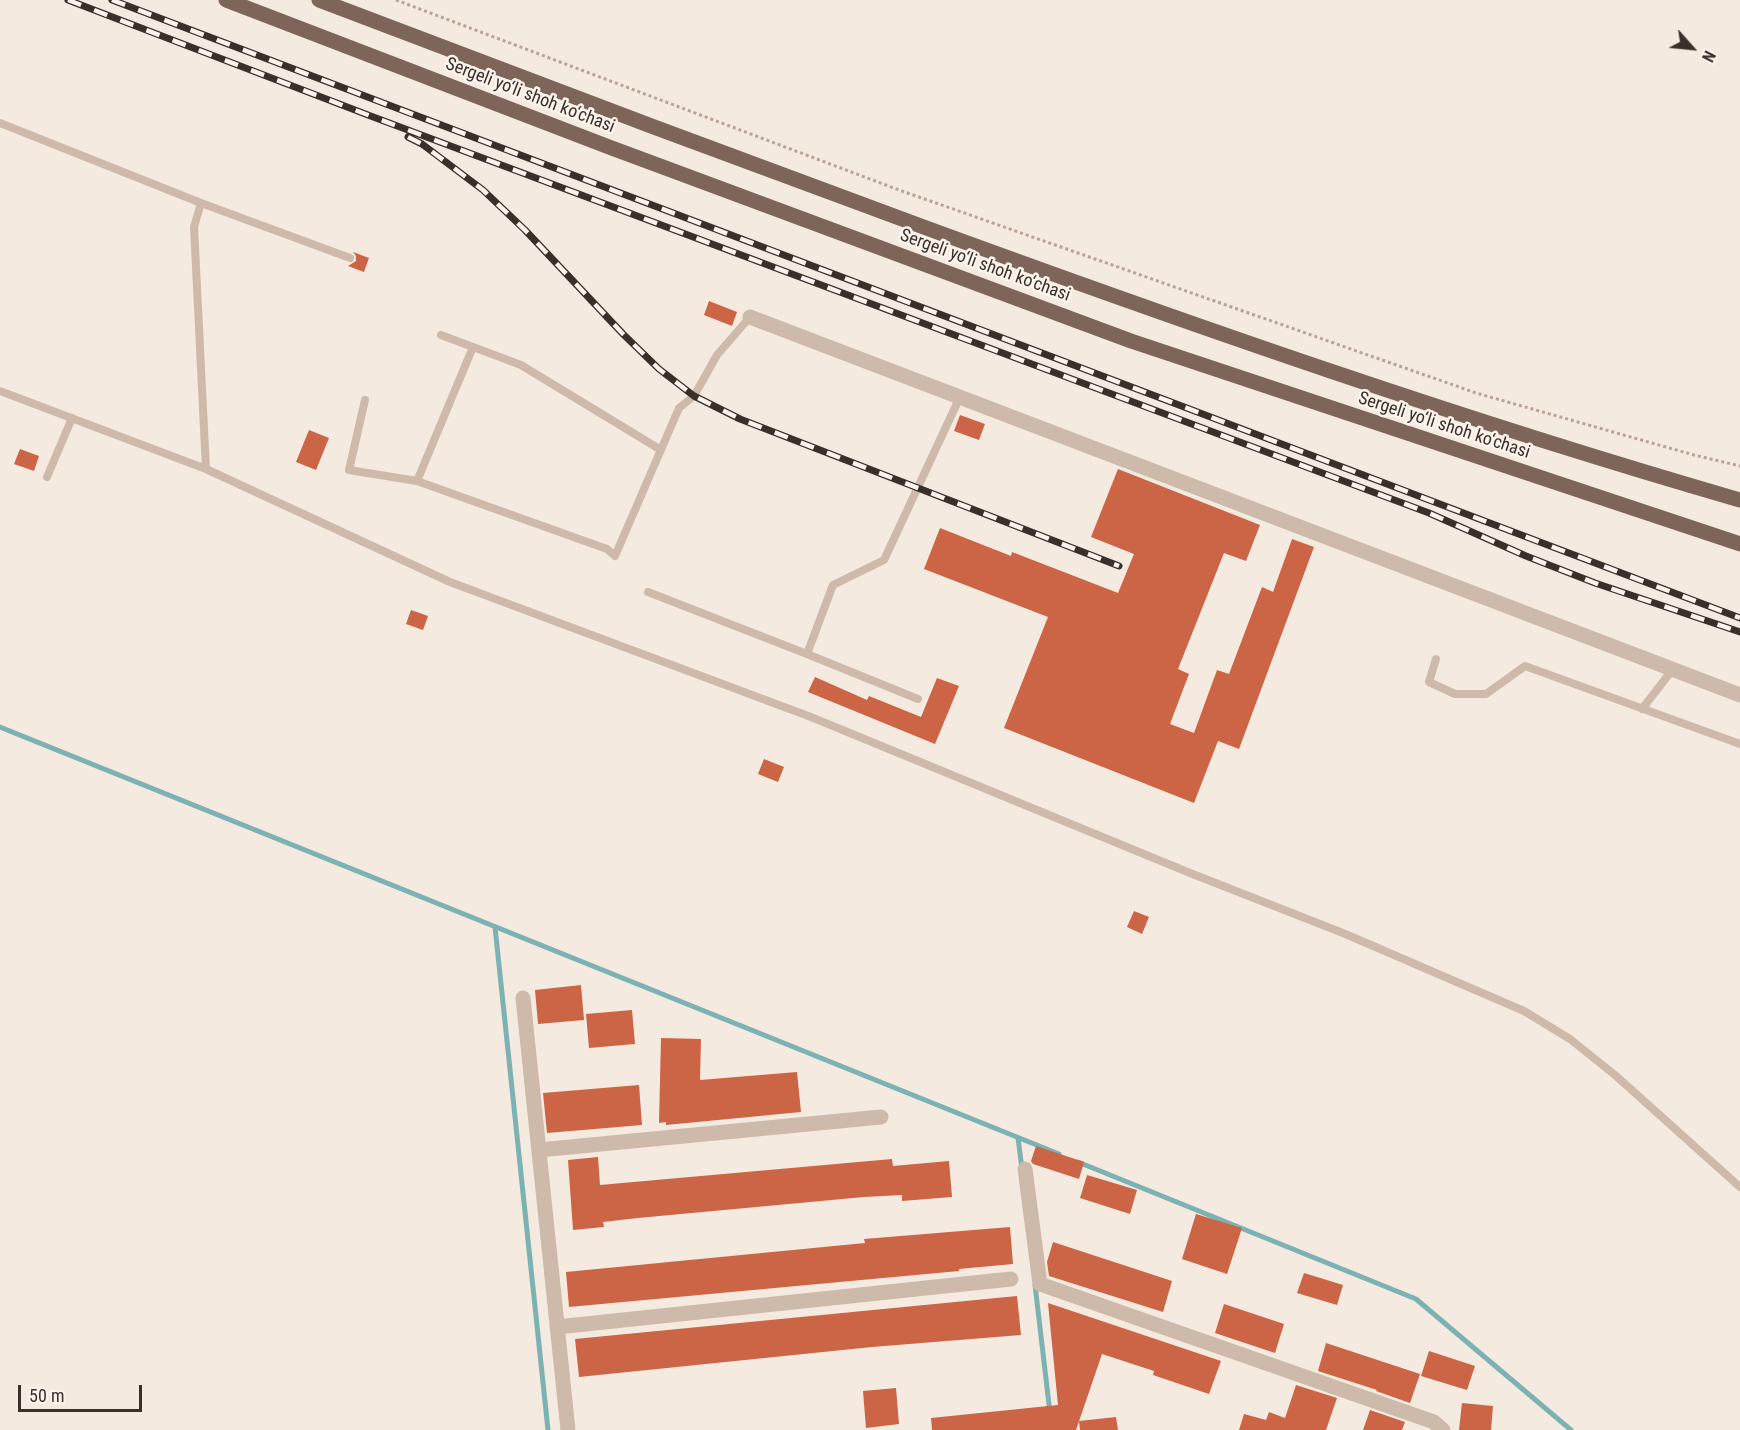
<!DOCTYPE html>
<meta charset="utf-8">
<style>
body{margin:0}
#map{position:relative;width:1740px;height:1430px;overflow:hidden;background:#f4eadf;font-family:"Roboto Condensed",sans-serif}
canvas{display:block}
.north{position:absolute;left:1662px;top:18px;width:60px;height:60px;-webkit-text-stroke:4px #fbf4ec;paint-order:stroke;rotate:117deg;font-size:16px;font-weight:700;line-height:24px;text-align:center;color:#3b2f2a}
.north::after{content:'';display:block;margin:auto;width:21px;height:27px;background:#3b2f2a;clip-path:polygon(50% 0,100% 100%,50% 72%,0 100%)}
.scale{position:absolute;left:18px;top:1385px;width:124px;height:27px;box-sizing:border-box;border:3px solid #3b2f2a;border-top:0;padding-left:8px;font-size:18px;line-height:21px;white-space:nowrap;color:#3b2f2a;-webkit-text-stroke:4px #fbf4ec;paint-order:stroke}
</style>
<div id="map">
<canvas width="1740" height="1430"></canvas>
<div class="north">N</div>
<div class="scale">50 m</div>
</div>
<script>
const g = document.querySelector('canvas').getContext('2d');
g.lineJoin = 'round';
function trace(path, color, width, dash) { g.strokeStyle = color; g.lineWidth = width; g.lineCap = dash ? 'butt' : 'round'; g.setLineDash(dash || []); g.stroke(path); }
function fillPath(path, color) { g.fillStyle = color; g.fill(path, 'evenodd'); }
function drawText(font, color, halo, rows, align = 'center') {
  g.font = font + ' "Roboto Condensed",sans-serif'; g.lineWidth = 5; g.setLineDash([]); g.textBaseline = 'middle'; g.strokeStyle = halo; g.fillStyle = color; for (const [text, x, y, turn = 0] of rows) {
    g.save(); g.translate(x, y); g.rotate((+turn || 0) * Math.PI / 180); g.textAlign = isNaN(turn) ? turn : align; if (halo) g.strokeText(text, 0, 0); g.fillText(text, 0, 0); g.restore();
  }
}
trace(new Path2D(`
 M0 727 1059 1154
 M495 927 548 1430
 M1018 1138 1022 1169
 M1078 1162 1416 1299 1571 1430
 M1035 1285 1050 1413`), '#7cb2b3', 5);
fillPath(new Path2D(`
 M353 252 369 258 364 272 348 266 356 261V256Z
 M709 301 737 312 732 326 704 315Z
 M960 415 985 424 979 440 954 431Z
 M309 430 329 438 316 470 296 462Z
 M20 449 39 456 34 471 14 464Z
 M1118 469 1260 525 1246 561 1224 553 1178 669 1189 674 1170 724 1194 733 1217 670 1229 674 1262 587 1273 592 1292 539 1314 547 1239 749 1218 741 1194 803 1004 728 1048 617 924 569 940 528 1011 556 1012 552 1118 593 1134 554 1091 537Z
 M411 610 428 616 423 630 406 624Z
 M815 677 867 700 869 696 921 717 937 678 959 686 935 744 808 692Z
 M764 759 784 767 778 782 758 774Z
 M1134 911 1149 917 1142 934 1127 927Z
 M581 985 584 1020 538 1024 535 990Z
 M632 1010 635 1044 589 1048 586 1014Z
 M661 1038 701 1039 700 1080 797 1072 801 1112 666 1125V1122L659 1123Z
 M639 1085 642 1125 547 1133 543 1093Z
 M1036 1146 1084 1162 1079 1179 1033 1164 1031 1161Z
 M598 1157 600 1185 892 1159 893 1166 949 1161 952 1197 902 1201V1195L864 1197 638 1218 603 1222 604 1227 573 1230 568 1160Z
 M1087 1175 1137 1190 1130 1214 1080 1198Z
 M1196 1214 1242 1228 1227 1274 1182 1259Z
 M1010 1227 1013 1264 959 1269V1271L569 1307 566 1272 865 1243 864 1239Z
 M1053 1242 1172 1281 1163 1312 1049 1276 1047 1262Z
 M1304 1273 1343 1285 1337 1305 1297 1293Z
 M1017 1296 1021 1335 872 1347 579 1377 575 1339Z
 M1048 1303 1221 1361 1209 1394 1153 1375 1154 1371 1102 1354 1076 1430H932L931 1418 1058 1405Z
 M1224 1304 1284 1324 1275 1353 1215 1333Z
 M1326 1343 1420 1374 1410 1403 1376 1391 1377 1390 1318 1371Z
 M1429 1351 1475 1366 1467 1390 1421 1376Z
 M1296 1385 1337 1398 1326 1430H1239L1244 1414 1266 1420 1269 1412 1285 1418Z
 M896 1388 899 1424 866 1428 863 1391Z
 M1462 1403 1493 1406 1491 1430H1459Z
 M1370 1410 1405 1422 1402 1430H1363Z
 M1116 1417 1118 1430H1080L1079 1421Z`), '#cc6446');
trace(new Path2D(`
 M396 0 899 190 1476 393 1694 455 1740 466`), '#baa394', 3, [3, 3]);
trace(new Path2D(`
 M0 123 201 203
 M441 335 521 365 661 450
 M0 391 206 469 450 582 811 717 1190 873 1343 933 1524 1011 1570 1039 1615 1075 1740 1187
 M365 400 349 470 417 481 607 549 615 556 679 408 694 396 717 355 750 317
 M206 469 194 227 201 203 350 258
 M47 477 72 418
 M417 481 473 347
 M648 592 807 654 833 585 884 560 959 399
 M807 654 918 699
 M1436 659 1429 682 1455 694H1486L1525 666 1740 744
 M1642 709 1673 669`), '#cebaaa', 8);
trace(new Path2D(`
 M750 317 1740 695
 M523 998 568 1430
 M539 1150 881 1117
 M1025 1169 1040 1284 1434 1422 1443 1430
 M557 1327 1011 1279`), '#cebaaa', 15);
trace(new Path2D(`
 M226 0 609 147 1131 341 1740 544
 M319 0C522 78 725 154 929 229 1197 327 1466 421 1740 500`), '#7d655a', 15);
const rail = new Path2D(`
 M68 0 368 115 1429 513 1526 556 1595 583 1740 632
 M112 0 1740 618
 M408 137 422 144 483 190 525 230 623 334 659 369 694 396 740 419 1119 566`);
trace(rail, '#3b2f2a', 7);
trace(rail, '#fbf4ec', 4.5, [14]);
drawText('18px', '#3b2f2a', '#fbf4ec', [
 ["Sergeli yo‘li shoh ko‘chasi",530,96,21],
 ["Sergeli yo‘li shoh ko‘chasi",985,266,20],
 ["Sergeli yo‘li shoh ko‘chasi",1444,426,18]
]);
</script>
